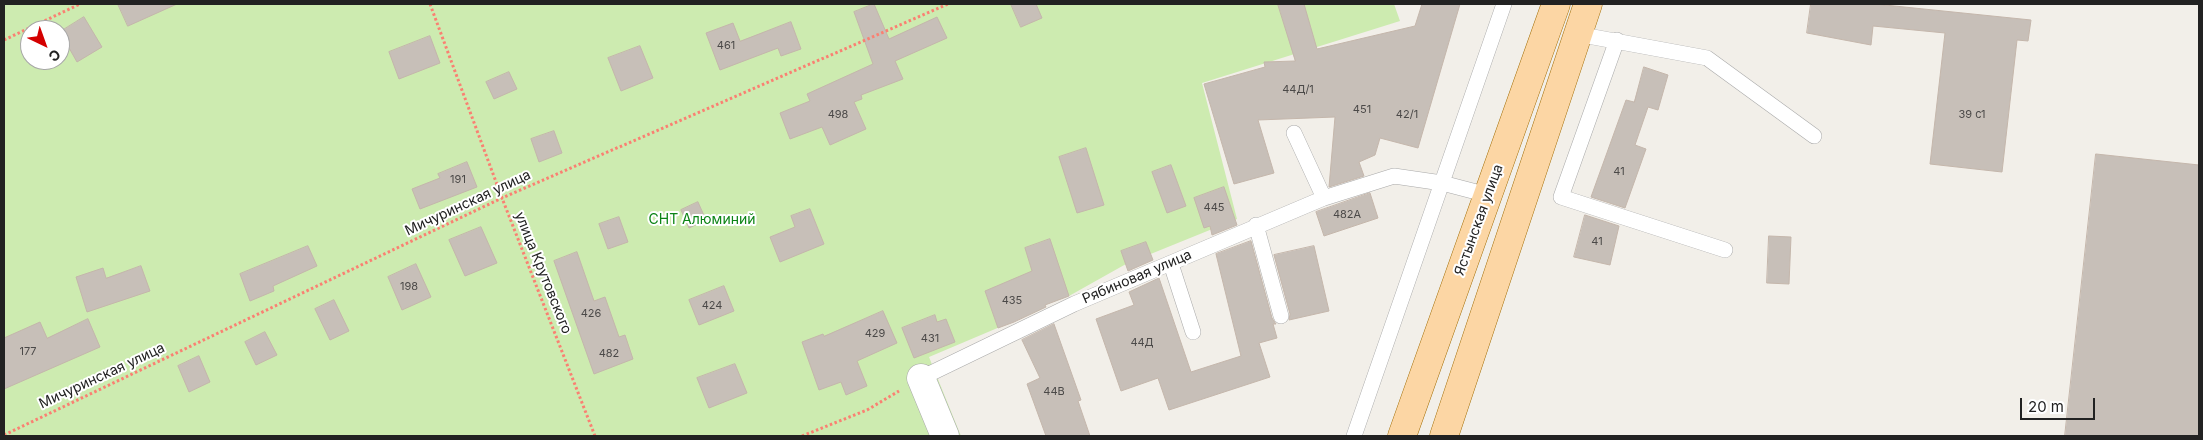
<!DOCTYPE html>
<meta charset="utf-8">
<style>
body{margin:0}
#map{position:relative;width:2203px;height:440px;overflow:hidden;background:#f2efe9;font-family:Inter,sans-serif}
canvas{display:block}
.frame{position:absolute;inset:0;border:5px solid #222;pointer-events:none}
.north{position:absolute;left:20px;top:20px;width:50px;height:50px;box-sizing:border-box;background:#fff;border:1px solid #a7a7a7;border-radius:50%;rotate:138deg;font-size:14px;font-weight:700;line-height:20px;text-align:center;color:#222}
.north::after{content:'';display:block;margin:auto;width:18px;height:22px;background:#d40000;clip-path:polygon(50% 0,100% 100%,50% 72%,0 100%)}
.scale{position:absolute;left:2020px;top:398px;width:75px;height:22px;box-sizing:border-box;border:2px solid #222;border-top:0;padding-left:6px;font-size:15px;line-height:18px;white-space:nowrap;color:#222;-webkit-text-stroke:4px #fff;paint-order:stroke}
</style>
<div id="map">
<canvas width="2203" height="440"></canvas>
<div class="frame"></div>
<div class="north">С</div>
<div class="scale">20 m</div>
</div>
<script>
const g = document.querySelector('canvas').getContext('2d');
g.lineJoin = 'round';
function fillPath(path, color) { g.fillStyle = color; g.fill(path, 'evenodd'); }
function trace(path, color, width, dash) { g.strokeStyle = color; g.lineWidth = width; g.lineCap = dash ? 'butt' : 'round'; g.setLineDash(dash || []); g.stroke(path); }
function drawText(font, color, halo, rows, align = 'center') {
  g.font = font + ' Inter,sans-serif'; g.lineWidth = 4; g.setLineDash([]); g.textBaseline = 'middle'; g.strokeStyle = halo; g.fillStyle = color; for (const [text, x, y, turn = 0] of rows) {
    g.save(); g.translate(x, y); g.rotate((+turn || 0) * Math.PI / 180); g.textAlign = isNaN(turn) ? turn : align; if (halo) g.strokeText(text, 0, 0); g.fillText(text, 0, 0); g.restore();
  }
}
fillPath(new Path2D(`
 M4 4H1394L1400 21 1202 83 1237 219 1126 264 1069 296 1044 305 1040 310 929 357 961 436H4ZM30 30H60V60H30Z`), '#cdebb0');
const building = new Path2D(`
 M118 4H177L128 26Z
 M874 4 889 39 937 17 947 38 895 61 903 79 861 95 862 99 854 102 866 129 830 145 822 127 790 139 780 113 810 101 807 94 873 64 854 12Z
 M1011 4H1036L1042 18 1021 27Z
 M1278 4H1304L1317 49 1415 26 1422 4H1460L1418 148 1380 138 1375 155 1359 162 1364 176 1329 187 1335 117 1258 120 1274 173 1234 184 1204 84 1265 67 1264 62 1295 61Z
 M1811 4H1875L2031 20 2028 41 2017 40 2002 172 1930 164 1945 33 1873 26 1871 45 1807 33Z
 M84 17 102 47 77 62 60 32Z
 M791 22 801 49 781 56 778 48 720 70 706 33 733 23 740 41Z
 M430 36 440 63 399 79 389 52Z
 M640 46 653 78 621 91 608 58Z
 M1644 67 1668 75 1658 110 1648 107 1635 145 1646 149 1625 208 1591 197 1626 100 1634 102Z
 M509 72 517 89 494 99 486 82Z
 M554 131 562 153 539 162 531 139Z
 M1086 148 1104 205 1077 213 1059 157Z
 M2096 154 2199 165V436H2065Z
 M467 162 477 187 420 209 412 189 440 178 438 174Z
 M1171 165 1186 206 1167 213 1152 172Z
 M1224 187 1237 225 1212 235 1210 226 1204 228 1194 198Z
 M1370 193 1378 218 1324 236 1316 212Z
 M698 202 706 220 689 228 681 210Z
 M810 209 824 244 780 262 770 237 795 227 791 216Z
 M1585 215 1619 226 1610 265 1574 257Z
 M619 217 628 242 608 249 599 224Z
 M481 227 497 263 465 276 449 240Z
 M1769 236 1791 237 1789 284 1767 283Z
 M1050 239 1069 296 1045 305 1046 307 1014 322 998 328 985 291 1032 271 1025 248Z
 M1251 241 1272 318 1276 324H1273L1277 338 1259 343 1270 377 1169 410 1158 378 1121 391 1096 319 1134 305 1129 292 1159 278 1191 372 1241 356 1216 254Z
 M1146 242 1153 260 1128 271 1121 251Z
 M308 246 317 266 273 286 274 291 250 301 240 274Z
 M1314 246 1329 311 1289 320 1290 314 1274 255Z
 M577 252 594 301 605 297 619 337 625 335 633 359 594 374 554 261Z
 M416 264 431 297 402 310 388 277Z
 M141 266 150 291 87 312 76 277 103 268 106 278Z
 M724 286 734 311 699 325 689 300Z
 M334 300 349 331 330 340 315 309Z
 M883 311 897 343 857 361 867 386 846 395 841 382 819 390 802 342 823 334 824 336Z
 M935 315 937 322 946 319 955 342 914 358 902 328Z
 M88 319 100 347 4 389V338L40 322 47 338Z
 M1054 324 1081 400 1078 401 1090 436H1046L1027 384 1040 378 1022 340Z
 M265 332 277 355 256 365 245 342Z
 M199 356 210 382 189 392 178 366Z
 M735 364 747 393 709 408 697 378Z`);
fillPath(building, '#c7bfb8');
trace(building, '#c4b6ab', 1);
const service = new Path2D(`
 M1577 34 1707 58 1814 136
 M1617 40 1561 197 1725 250
 M1294 133 1324 198
 M1256 225 1281 316
 M1171 264 1193 332
 M921 378 1074 304 1324 198 1394 176 1442 183 1488 195
 M1354 436 1504 4`);
const minor = new Path2D(`
 M921 378 945 436`);
const primary = new Path2D(`
 M1402 436 1556 4
 M1444 436 1588 4`);
trace(service, '#a9a9a9', 16);
trace(minor, '#a9a9a9', 29);
trace(primary, '#a06b00', 29);
trace(new Path2D(`
 M430 4 502 198 595 436
 M4 40 80 4
 M4 435 502 198 948 4
 M802 436 867 410 899 391`), '#fa8072', 3, [2.5, 2.5]);
trace(service, '#fff', 15);
trace(minor, '#fff', 28);
trace(primary, '#fcd6a4', 28);
drawText('11px', '#4b4948', null, [
 ["461",726,46],
 ["44Д/1",1298,90],
 ["451",1362,110],
 ["498",838,115],
 ["42/1",1407,115],
 ["39 с1",1972,115],
 ["41",1619,172],
 ["191",458,180],
 ["445",1214,208],
 ["482А",1347,215],
 ["41",1597,242],
 ["198",409,287],
 ["435",1012,301],
 ["424",712,306],
 ["426",591,314],
 ["429",875,334],
 ["431",930,339],
 ["44Д",1142,343],
 ["177",28,352],
 ["482",609,354],
 ["44В",1054,392]
]);
drawText('14px', '#222', '#fff', [
 ["Мичуринская улица",468,203,-25],
 ["Ястынская улица",1479,220,-70],
 ["улица Крутовского",543,273,68],
 ["Рябиновая улица",1137,277,-23],
 ["Мичуринская улица",102,376,-25]
]);
drawText('14px', '#0c8416', '#fff', [
 ["СНТ Алюминий",702,220]
]);
</script>
